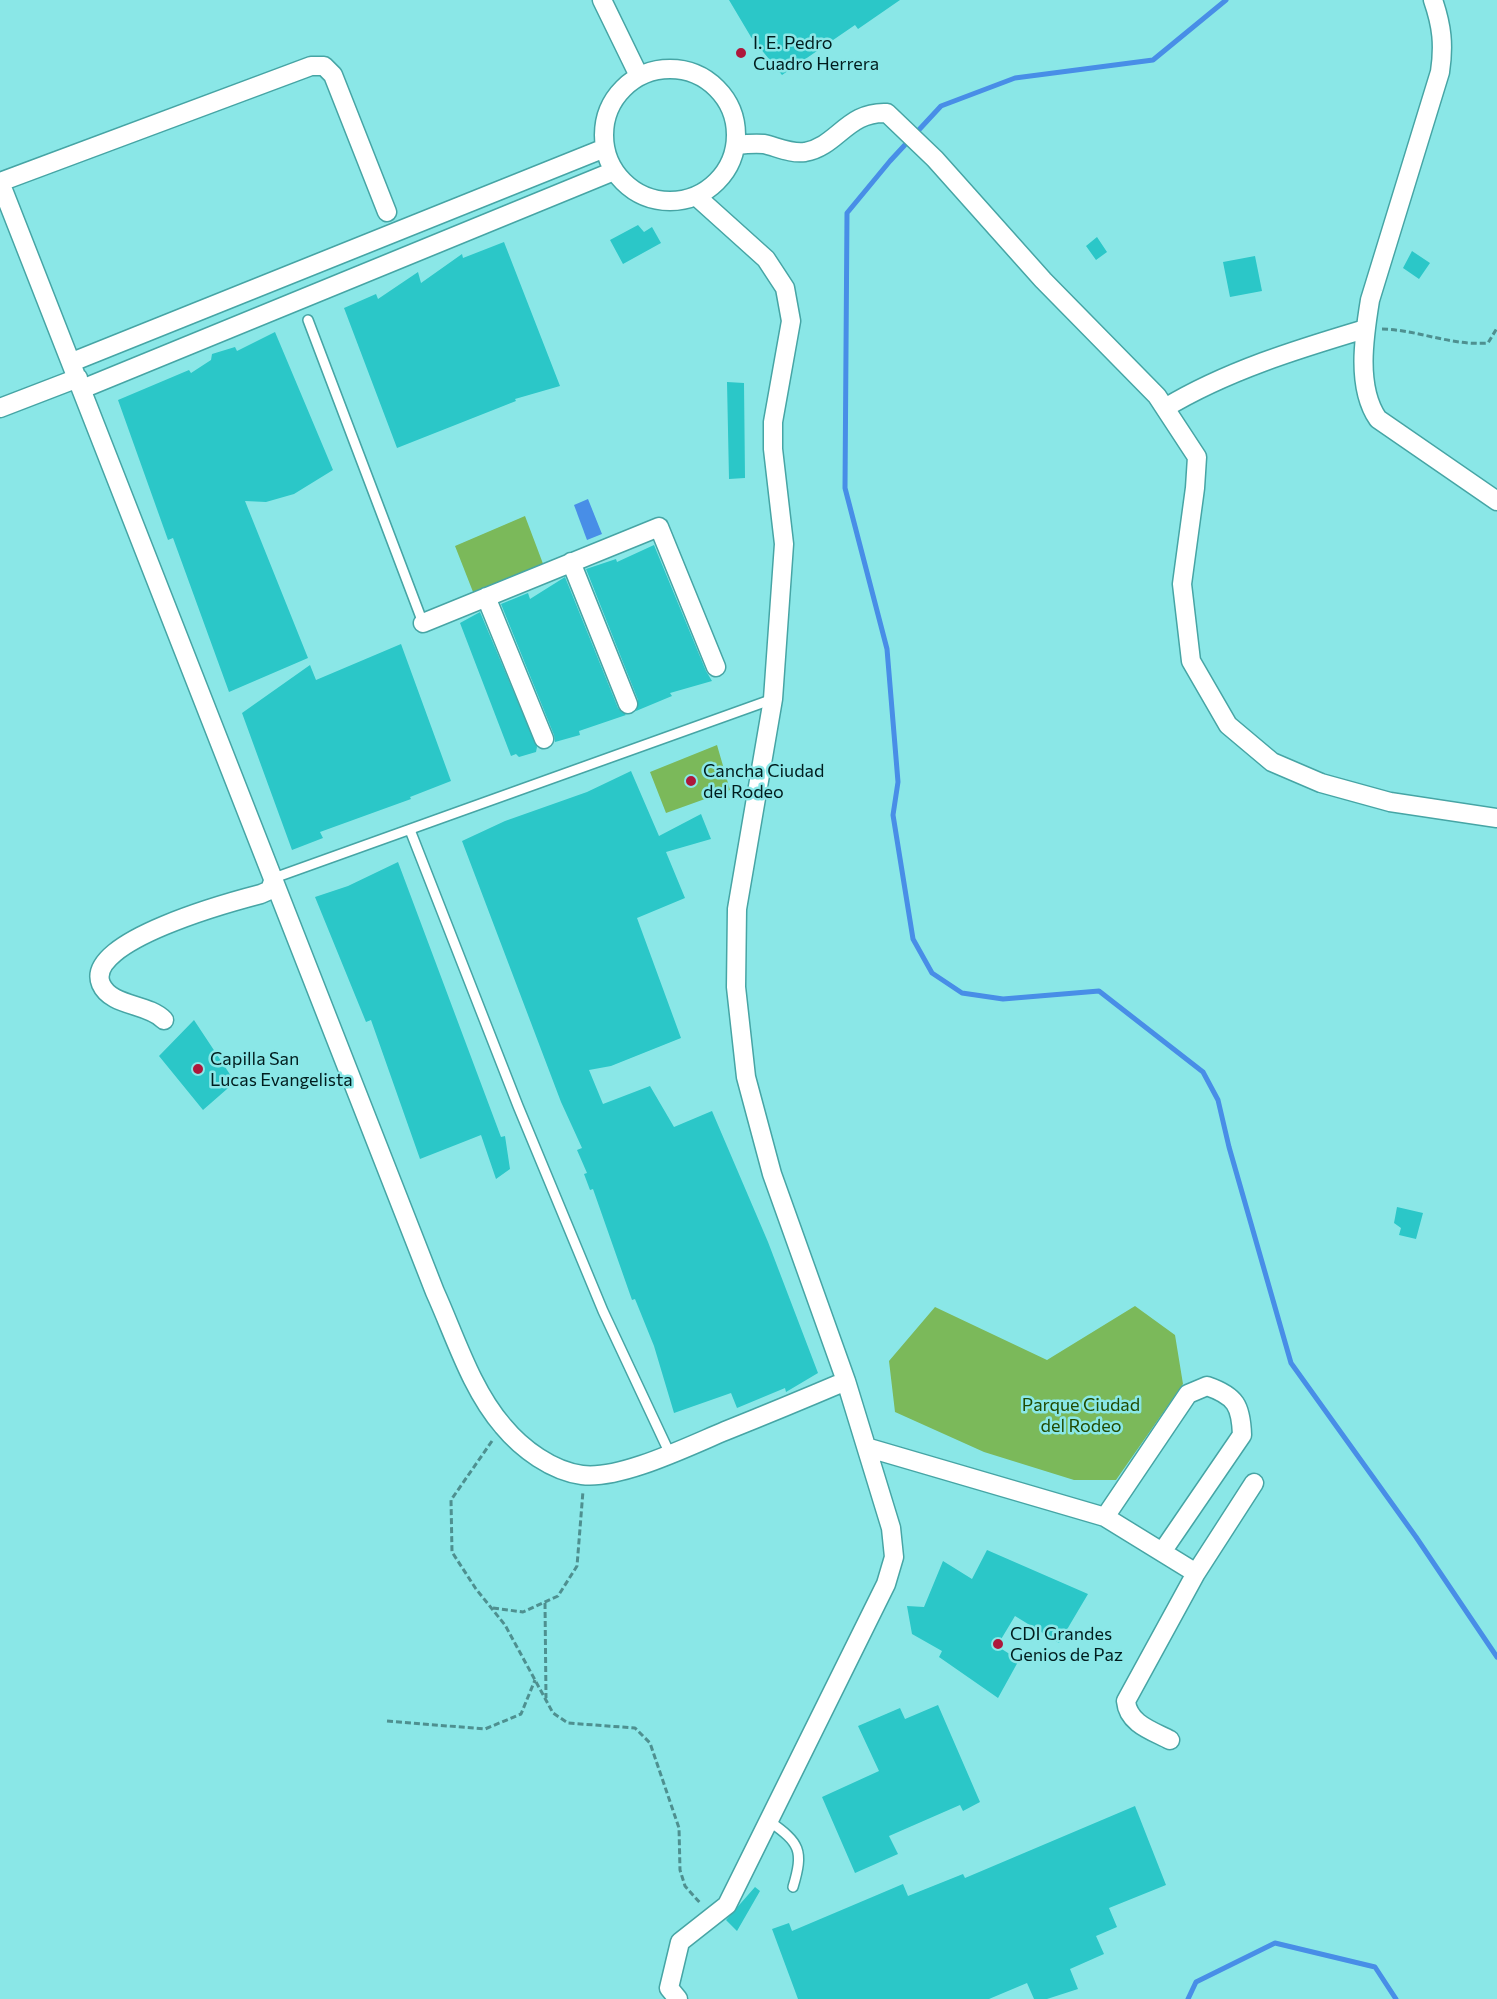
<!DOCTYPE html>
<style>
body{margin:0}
canvas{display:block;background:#8ae7e7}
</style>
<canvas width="1497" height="1999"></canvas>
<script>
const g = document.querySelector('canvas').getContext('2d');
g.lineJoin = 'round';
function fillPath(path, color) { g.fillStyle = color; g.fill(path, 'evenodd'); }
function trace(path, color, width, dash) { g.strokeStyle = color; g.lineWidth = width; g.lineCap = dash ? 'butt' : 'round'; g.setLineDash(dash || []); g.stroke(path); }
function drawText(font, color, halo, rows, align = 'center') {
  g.font = font + ' Commissioner,sans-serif'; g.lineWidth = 5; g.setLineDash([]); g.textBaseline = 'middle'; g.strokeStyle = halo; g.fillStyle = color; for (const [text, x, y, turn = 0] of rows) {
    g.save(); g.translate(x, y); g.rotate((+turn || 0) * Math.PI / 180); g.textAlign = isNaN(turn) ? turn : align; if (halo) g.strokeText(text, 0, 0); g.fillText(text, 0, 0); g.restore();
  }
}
fillPath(new Path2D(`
 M525 516 545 569 475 597 455 546Z
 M717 745 730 790 666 813 650 772Z
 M1135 1306 1175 1335 1183 1384 1116 1480H1074L984 1452 895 1412 889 1361 935 1307 1047 1360Z`), '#7bb95a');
fillPath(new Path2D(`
 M588 499 602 534 587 540 574 505Z`), '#488ee7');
trace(new Path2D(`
 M1226 0 1153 60 1015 78 941 106 890 161 847 213 845 488 887 649 898 782 893 815 913 939 932 973 962 993 1003 999 1099 991 1203 1072 1218 1100 1229 1147 1291 1363 1416 1537 1497 1657
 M1188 1999 1196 1982 1275 1943 1375 1967 1396 1999`), '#488ee7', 5);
fillPath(new Path2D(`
 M729 0H900L858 29 855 25 782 75 751 37Z
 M638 225 644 232 652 227 661 243 623 264 610 240Z
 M1097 237 1107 252 1096 260 1086 246Z
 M504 242 560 386 515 399 516 401 397 448 344 308 376 294 378 299 418 272 421 283 462 254 463 258Z
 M1412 251 1430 263 1419 279 1403 268Z
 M1255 256 1262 291 1230 297 1223 262Z
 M275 332 333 470 294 494 266 502 245 501 308 658 229 692 173 538 168 540 118 400 189 370 191 373 211 360 212 354 235 347 237 351Z
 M727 382 744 383 745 478 729 479Z
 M654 545 706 671 712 681 670 693 672 696 636 711 638 700 586 569 616 559 617 562Z
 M565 577 618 708 626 715 579 731 580 735 555 742 554 735 501 604 528 593 530 599Z
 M480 612 537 747 536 752 519 757 516 754 511 756 460 623Z
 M401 644 451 781 410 797 411 799 320 832 323 838 292 850 242 713 310 665 316 680Z
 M631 771 659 836 701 814 711 839 666 852 685 898 637 918 681 1038 611 1066 589 1070 603 1104 650 1086 674 1127 712 1111 768 1242 818 1373 786 1392 785 1388 737 1408 731 1393 674 1413 654 1346 635 1299 632 1300 593 1189 590 1190 584 1174 587 1173 577 1150 582 1148 561 1102 462 841 505 821 587 792Z
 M398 862 501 1137 505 1136 510 1169 496 1179 481 1135 420 1159 371 1020 366 1022 315 897 348 886Z
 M194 1020 235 1082 203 1110 159 1056Z
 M1397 1207 1423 1213 1416 1239 1399 1235 1401 1228 1394 1223Z
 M987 1550 1088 1594 1059 1643 1015 1616 997 1646 1019 1660 998 1698 939 1657 942 1651 912 1634 907 1606 924 1607 943 1561 972 1579Z
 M938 1705 980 1802 963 1811 960 1805 889 1836 898 1854 855 1873 822 1797 879 1771 858 1726 900 1708 905 1719Z
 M1135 1806 1166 1885 1109 1908 1117 1927 1096 1936 1104 1954 1070 1969 1078 1989 1047 1999H1034L1027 1983 989 1999H798L772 1929 789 1923 792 1931 903 1884 908 1896 963 1874 965 1878Z
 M755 1887 760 1891 737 1931 726 1920Z`), '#2bc7c8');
const lane = new Path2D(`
 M308 320 423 623
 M410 830 518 1106 603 1311 670 1454
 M274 878 773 699
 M769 1821C800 1843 804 1850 793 1887`);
const street = new Path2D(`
 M602 0 639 76
 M1433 0C1442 26 1444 45 1440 72L1370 300C1364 337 1356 387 1378 419L1497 501
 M604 135a66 66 0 1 1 132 0a66 66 0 1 1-132 0Z
 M736 145C745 144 755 143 764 144 777 147 791 154 805 152 838 146 847 111 887 113L935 159 1043 280 1157 396 1197 457 1195 488 1182 584 1191 661 1228 725 1272 762 1321 783 1390 802 1497 818
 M0 182 435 1292C455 1336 471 1389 503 1426 522 1449 552 1471 582 1475 620 1480 689 1446 725 1431 765 1415 806 1398 846 1381L891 1528 894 1557 886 1584 727 1905 680 1942 669 1988 678 1999
 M0 182 311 66H324L333 75 387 212
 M696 196 766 259 785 288 791 321 773 422V449L784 544 773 699 737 909 736 987 746 1077 772 1174 846 1381
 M72 362 605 148
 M82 389 614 171
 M0 408 78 378
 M1165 408C1226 371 1298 349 1365 329
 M571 562 628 704
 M486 597 544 739
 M423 623 659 527 716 667
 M164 1020C148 1003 111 1007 101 984 83 941 234 901 261 894L270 890 274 878
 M869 1448 1105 1517 1196 1573 1126 1701C1128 1724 1153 1731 1170 1740
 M1105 1517 1188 1394 1207 1386C1236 1396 1241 1406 1242 1435L1162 1552
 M1196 1573 1254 1483`);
trace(lane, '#46a5a5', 12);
trace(street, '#46a5a5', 21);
trace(new Path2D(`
 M1382 329C1419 330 1451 346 1488 343L1497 328
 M492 1441 451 1500 452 1552 476 1589 505 1625 553 1713 568 1723 635 1728 650 1743 679 1828 680 1870 685 1886 701 1904
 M545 1603 546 1698
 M493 1608 523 1612 558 1596 577 1566 583 1491
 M387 1721 485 1729 521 1714 535 1680`), '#4e9090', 3, [6, 3]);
trace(lane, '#fff', 9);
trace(street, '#fff', 18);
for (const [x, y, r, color] of [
 [741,53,6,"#ad183b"],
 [691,781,6,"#ad183b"],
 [198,1069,6,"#ad183b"],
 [998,1644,6,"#ad183b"]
]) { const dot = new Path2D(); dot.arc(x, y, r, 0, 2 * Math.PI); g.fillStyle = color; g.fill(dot); trace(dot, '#8ae7e7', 2); }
drawText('18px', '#001d1e', '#8ae7e7', [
 ["I. E. Pedro",753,43],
 ["Cuadro Herrera",753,64],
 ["Cancha Ciudad",703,771],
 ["del Rodeo",703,792],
 ["Capilla San",210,1059],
 ["Lucas Evangelista",210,1080],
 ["CDI Grandes",1010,1634],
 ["Genios de Paz",1010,1655]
], 'left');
drawText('18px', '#204a00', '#8ae7e7', [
 ["Parque Ciudad",1081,1405],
 ["del Rodeo",1081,1426]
]);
</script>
